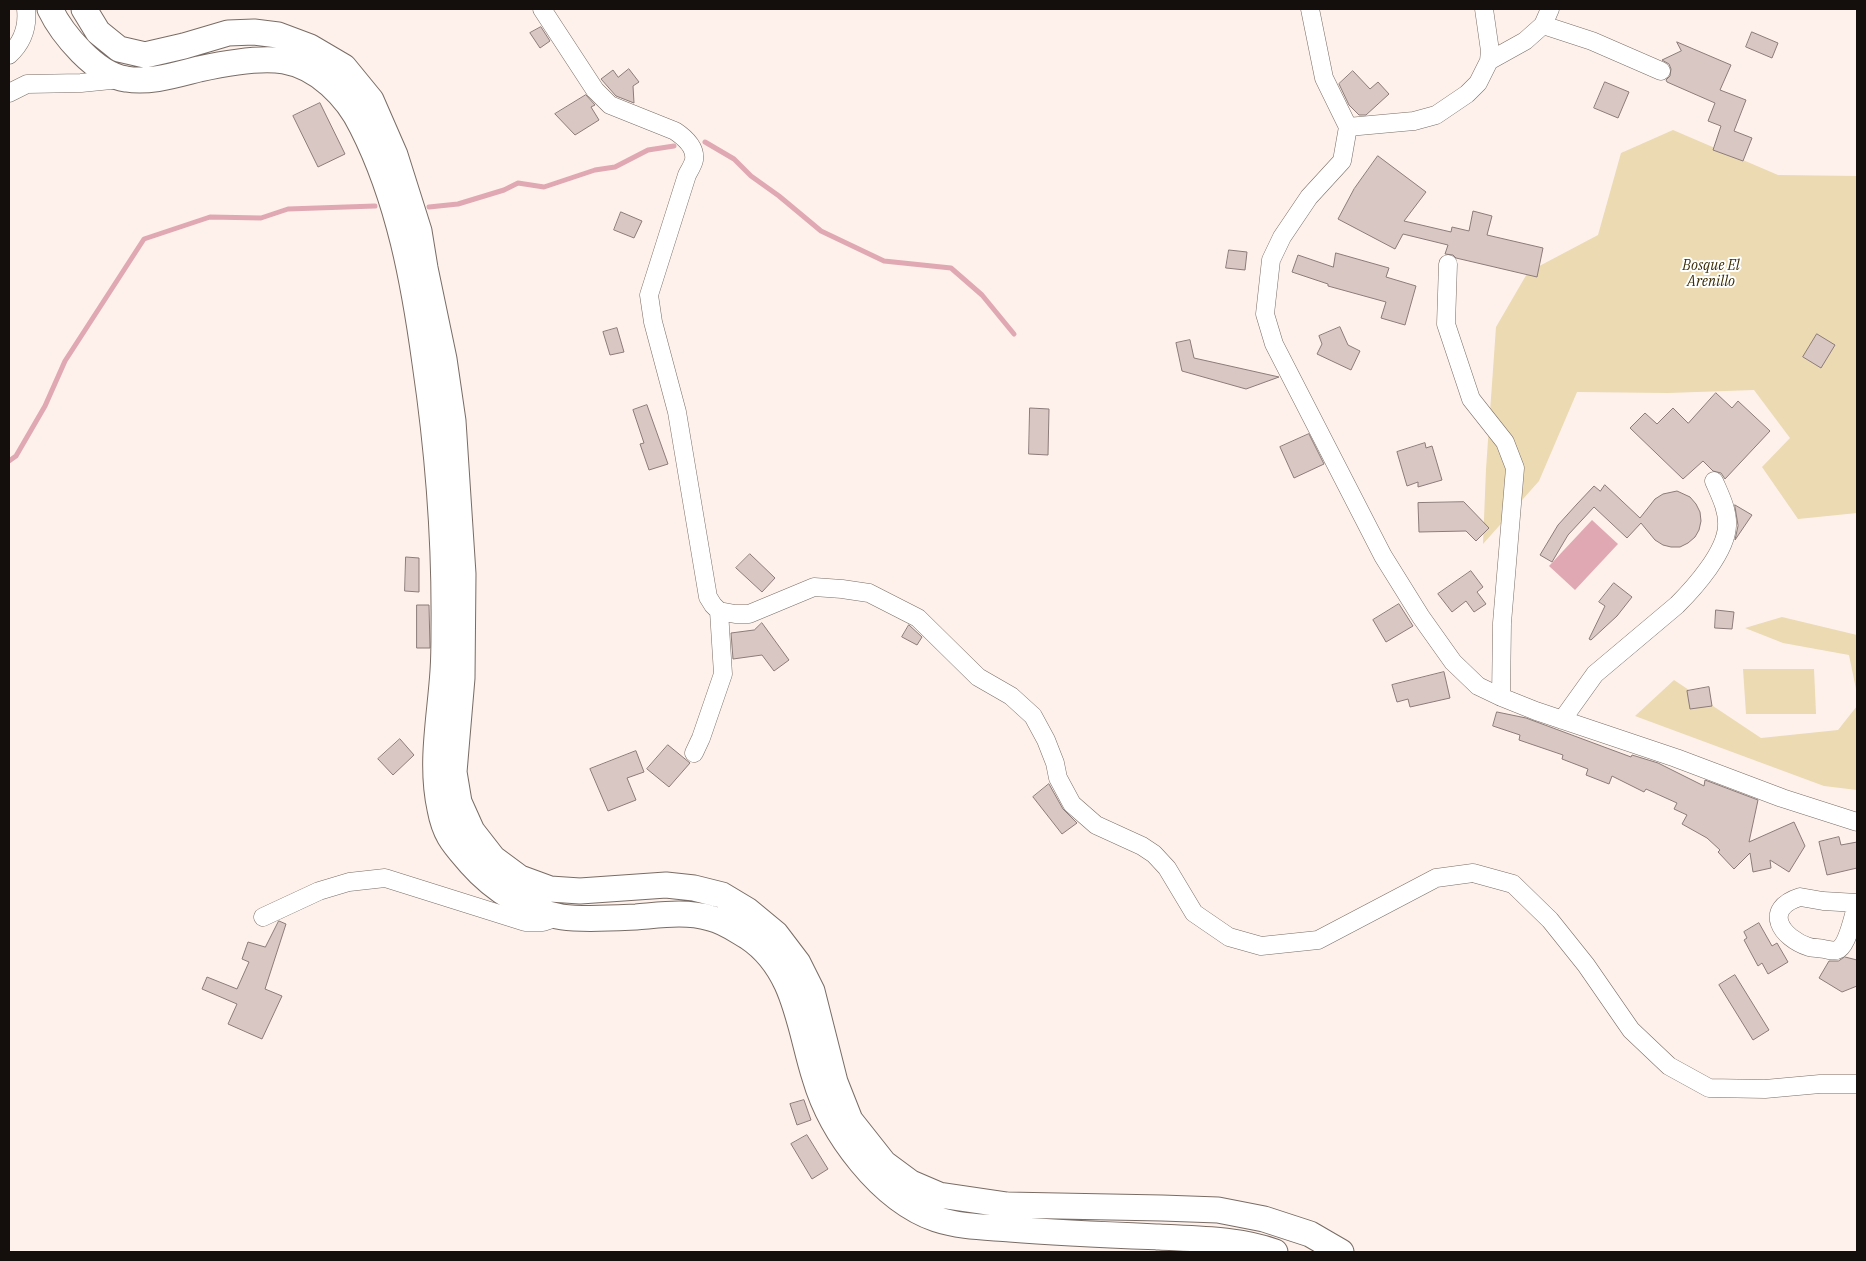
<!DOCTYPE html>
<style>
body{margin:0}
#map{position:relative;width:1866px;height:1261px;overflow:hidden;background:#fef1eb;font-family:"IBM Plex Serif",serif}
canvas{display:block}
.frame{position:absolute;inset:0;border:10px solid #140f0c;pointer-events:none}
</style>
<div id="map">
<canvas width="1866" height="1261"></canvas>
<div class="frame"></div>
</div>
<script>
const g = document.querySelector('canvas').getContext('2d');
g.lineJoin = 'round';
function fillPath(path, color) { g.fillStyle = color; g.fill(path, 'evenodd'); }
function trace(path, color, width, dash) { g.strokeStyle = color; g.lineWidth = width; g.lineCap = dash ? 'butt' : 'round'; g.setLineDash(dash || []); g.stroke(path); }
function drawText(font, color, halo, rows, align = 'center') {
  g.font = font + ' "IBM Plex Serif",serif'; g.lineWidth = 4; g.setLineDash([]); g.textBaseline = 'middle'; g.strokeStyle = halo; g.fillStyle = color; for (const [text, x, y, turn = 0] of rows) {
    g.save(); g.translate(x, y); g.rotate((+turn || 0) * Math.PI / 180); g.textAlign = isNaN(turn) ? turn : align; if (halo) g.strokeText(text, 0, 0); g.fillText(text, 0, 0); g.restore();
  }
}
fillPath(new Path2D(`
 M1673 130 1778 175 1857 176V513L1798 519 1762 467 1790 438 1754 390 1668 393 1577 392 1539 481 1483 544 1486 469 1496 327 1528 272 1598 235 1621 153Z
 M1782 617 1857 635V694L1849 655 1783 643 1745 628Z
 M1743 669H1814L1816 714H1746Z
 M1674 680 1761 738 1838 730 1857 706V790L1824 786 1635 716Z`), '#ebdab2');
fillPath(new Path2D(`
 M1592 520 1618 544 1575 590 1549 566Z`), '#e0a8b3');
trace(new Path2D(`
 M705 142 734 159 751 176 779 196 821 231 884 261 951 268 982 295 1014 334
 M429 207 458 204 504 190 518 183 544 187 595 170 615 167 648 150 674 146
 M9 461 16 456 45 406 65 361 144 239 210 217 261 218 288 209 375 206`), '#e0a8b3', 5);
const building = new Path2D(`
 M541 27 550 41 540 48 530 33Z
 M1752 32 1778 43 1772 58 1746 47Z
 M1677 42 1731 65 1720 90 1746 100 1734 131 1752 138 1743 161 1713 150 1721 126 1708 121 1715 103 1667 82 1666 80 1670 76 1671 69 1669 64 1662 60 1681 51Z
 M629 69 639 82 633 86 634 103 616 96 601 79 613 70 618 77Z
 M1353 71 1370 89 1378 82 1389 94 1366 115H1359L1349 105 1339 84Z
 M1605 82 1629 92 1618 118 1594 108Z
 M586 95 595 105 591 107 599 120 575 135 555 114Z
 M320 103 345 154 318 167 293 116Z
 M1378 156 1426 192 1404 221 1451 232 1452 227 1469 231 1473 211 1492 216 1487 235 1543 248 1537 277 1456 258 1453 255 1445 254 1448 245 1403 234 1395 249 1338 219 1354 189Z
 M621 212 642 221 634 238 614 230Z
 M1229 250 1247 252 1245 270 1226 268Z
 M1336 253 1389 268 1386 277 1416 286 1405 325 1381 318 1386 302 1328 286V284L1292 272 1298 255 1333 267Z
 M1340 327 1348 345 1360 351 1351 370 1317 354 1322 344 1319 336Z
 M617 328 624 352 610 355 603 332Z
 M1817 334 1835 345 1821 368 1803 357Z
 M1190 340 1194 358 1279 377 1246 389 1182 371 1176 343Z
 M1716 393 1732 408 1738 401 1770 431 1725 479 1721 473 1713 471 1703 461 1683 479 1630 428 1645 413 1657 424 1673 408 1688 423Z
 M647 405 668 464 649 470 640 444 644 443 633 410Z
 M1030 408 1049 409 1048 455 1029 454Z
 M1309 434 1324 464 1294 478 1280 447Z
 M1425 443 1426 448 1432 446 1442 480 1418 487V482L1407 486 1397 452Z
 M1605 485 1640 518 1655 499 1663 494 1677 491 1690 497 1696 504 1700 512 1701 521 1699 530 1695 537 1688 543 1680 547H1671L1663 545 1655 540 1641 523 1627 538 1594 507 1568 535 1552 562 1540 555 1558 525 1577 504 1594 486 1600 491Z
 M1464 502 1489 528 1476 541 1466 531 1419 532 1418 503Z
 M1735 505 1752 515 1735 540 1738 526Z
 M750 554 775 578 762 592 736 568Z
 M406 557 419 558V592L405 591Z
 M1471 571 1483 587 1477 592 1486 604 1474 612 1466 601 1452 612 1438 594Z
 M1614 583 1632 597 1617 616 1591 640 1589 639 1605 606 1599 602Z
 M1399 604 1413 626 1386 642 1373 620Z
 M417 605H429L430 648H417Z
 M1716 610 1734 612 1732 629 1715 628Z
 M762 623 789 660 774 671 762 655 733 659 731 633 754 630Z
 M909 625 922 637 917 645 902 637Z
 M1444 672 1450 698 1410 707 1408 699 1397 702 1392 685Z
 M1709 687 1712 706 1690 709 1687 691Z
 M1497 712 1526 718 1631 757 1632 755 1658 763 1704 786 1705 780 1758 800 1749 842 1794 822 1805 846 1789 872 1770 860 1771 868 1753 872 1750 853 1734 869 1718 852 1720 850 1707 838 1682 824 1687 815 1674 809 1677 803 1646 789 1644 792 1612 776 1609 784 1586 775 1588 769 1562 759 1563 755 1519 740 1520 735 1493 726Z
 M400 739 414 755 393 775 378 759Z
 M668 745 690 763 669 787 647 769Z
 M636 751 644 772 627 778 636 800 608 811 590 769Z
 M1049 784 1063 809 1077 823 1062 834 1033 797Z
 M1839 837 1841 845 1857 842V868L1827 875 1819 842Z
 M279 921 286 924 265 989 282 996 262 1039 228 1024 237 1004 202 989 207 977 237 989 249 962 242 959 248 942 265 947Z
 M1759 923 1772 946 1777 943 1788 962 1768 974 1762 963 1758 966 1744 940 1747 938 1744 932Z
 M1845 957 1857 960V986L1842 992 1819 978 1829 961H1838Z
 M1735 975 1769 1030 1753 1040 1719 985Z
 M804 1100 811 1120 797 1125 790 1104Z
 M807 1135 828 1169 812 1179 791 1144Z`);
fillPath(building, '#d9c7c4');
trace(building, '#8c7b79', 1);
const minor = new Path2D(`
 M542 9 595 90 610 105 675 131C684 137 696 147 694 160 693 165 689 171 687 175L649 295 653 322 677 412 708 597 713 605 719 611 735 614H749L814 587 842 589 869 593 918 618 978 677 1011 696 1033 716 1046 740 1055 763 1058 778 1072 804 1096 825 1142 846 1154 854 1167 868 1194 913 1229 937 1261 946 1318 940 1436 878 1473 873 1513 884 1550 920 1586 965 1631 1030 1669 1066 1709 1088 1765 1089 1820 1084H1857
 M1310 9 1324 78 1348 127 1342 161 1309 197 1282 237 1271 260 1265 314 1274 344 1383 556 1421 617 1453 662 1478 686 1501 697 1536 711 1676 758 1782 798 1857 822
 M1543 25 1550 9
 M9 55C22 43 28 27 26 9
 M1489 61 1525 41 1543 25 1592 41 1661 71
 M9 93 27 84 81 83 121 79
 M1348 127 1414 121 1436 115 1467 94 1478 83 1489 61 1490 51 1484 9
 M1448 264 1446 324 1471 399 1505 442 1515 468 1502 623 1501 697
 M1562 720 1595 674 1677 605C1695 587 1726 552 1727 526 1728 510 1720 495 1714 481
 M694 753 701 738 723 674 719 611
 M1800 897 1823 901 1857 903C1854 914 1848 943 1839 949 1834 952 1829 950 1824 949 1819 948 1813 948 1809 947 1781 938 1762 909 1800 897Z
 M263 917 319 891 349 882 385 878 525 922H543L555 918`);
const highway = new Path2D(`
 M50 9C62 34 96 75 126 79 150 83 175 75 199 69 222 64 261 57 284 61 318 67 347 96 362 127 399 200 414 283 425 363 438 451 445 540 444 629 444 643 444 657 443 671 440 718 430 763 440 809 445 836 454 844 471 864 493 889 528 912 562 917 583 920 615 918 636 917 661 915 686 911 710 918 724 921 736 930 748 937 796 969 799 1028 815 1078 831 1133 881 1200 936 1219 960 1227 986 1227 1010 1229 1060 1233 1110 1235 1159 1237 1198 1239 1239 1239 1275 1252
 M84 9 98 32 119 49 145 55 184 46 228 33 254 32 278 35 310 47 344 67 371 100 395 155 419 231 425 268 444 359 453 421 463 574 462 678 454 772 459 802 472 831 493 858 520 878 550 889 580 891 666 885 694 888 722 895 747 910 776 934 798 963 812 991 835 1082 850 1120 884 1163 911 1183 939 1195 1007 1205 1162 1208 1218 1210 1264 1219 1310 1234 1341 1252`);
trace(minor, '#7a6c65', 19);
trace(highway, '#7a6c65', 27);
trace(minor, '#fff', 18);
trace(highway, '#fff', 25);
drawText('italic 14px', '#3a2c03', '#fff', [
 ["Bosque El",1711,266],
 ["Arenillo",1711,282]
]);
</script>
